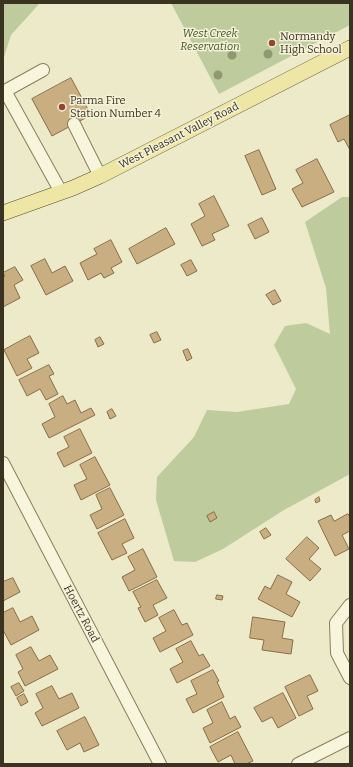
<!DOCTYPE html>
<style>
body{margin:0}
#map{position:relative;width:353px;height:767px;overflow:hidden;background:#edeac9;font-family:Bitter,serif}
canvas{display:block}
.frame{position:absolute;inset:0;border:4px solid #3a3321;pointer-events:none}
</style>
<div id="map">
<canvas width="353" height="767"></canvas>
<div class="frame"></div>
</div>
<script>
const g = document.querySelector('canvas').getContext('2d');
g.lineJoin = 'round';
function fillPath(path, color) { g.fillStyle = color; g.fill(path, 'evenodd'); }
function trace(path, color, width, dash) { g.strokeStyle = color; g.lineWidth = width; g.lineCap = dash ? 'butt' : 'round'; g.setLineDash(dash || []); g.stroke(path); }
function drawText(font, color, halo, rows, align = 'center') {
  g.font = font + ' Bitter,serif'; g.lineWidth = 3; g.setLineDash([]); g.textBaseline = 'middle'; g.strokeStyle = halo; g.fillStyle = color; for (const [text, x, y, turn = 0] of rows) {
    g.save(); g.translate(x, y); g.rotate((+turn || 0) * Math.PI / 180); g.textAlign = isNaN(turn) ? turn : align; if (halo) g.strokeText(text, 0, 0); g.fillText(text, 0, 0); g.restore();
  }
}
fillPath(new Path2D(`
 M3 3H40L11 35 3 60Z
 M171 3H350V25L219 94Z
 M342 197H350V474L284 510 223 549 195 562 174 561 156 500 157 477 194 437 207 410 237 412 289 404 296 389 274 345 285 326 306 323 330 334 326 288 305 222Z`), '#bdcb9d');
const building = new Path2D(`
 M71 78 91 115 52 136 32 99Z
 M350 115V150L344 139 338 142 330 125Z
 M259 150 276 189 262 195 245 156Z
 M317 159 334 192 302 207 292 189 303 183 296 170Z
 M214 196 229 226 212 234 215 240 202 246 191 224 205 216 199 204Z
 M262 218 269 232 255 239 248 225Z
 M166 228 175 244 137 264 129 249Z
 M111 240 122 262 111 268 114 273 104 278 101 273 88 280 80 263 97 254 94 249Z
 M45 259 52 273 65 266 73 281 46 295 31 266Z
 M191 260 197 271 187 276 181 265Z
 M15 267 23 280 14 285 20 298 3 307V277L5 276 3 273Z
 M275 290 281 301 273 305 266 295Z
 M157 332 161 340 154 343 150 335Z
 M30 336 39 353 27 359 32 368 17 376 4 350Z
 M100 337 104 344 98 347 95 340Z
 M188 349 192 358 187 361 183 351Z
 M49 365 54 374 49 376 58 394 46 400 40 389 27 396 19 380Z
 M63 396 67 404 75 400 81 413 91 408 95 415 49 438 42 424 55 417 49 404Z
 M112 409 116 416 110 419 107 412Z
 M80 429 92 453 64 467 57 453 69 447 64 437Z
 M95 457 110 485 81 500 74 485 87 479 80 465Z
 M110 488 124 515 97 529 90 515 102 509 96 495Z
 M319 497 320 501 316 503 315 500Z
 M214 512 217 518 210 522 207 516Z
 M348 514 350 517V531L342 535 349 549 335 556 318 521 331 515 334 521Z
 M125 519 134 538 122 544 127 553 112 560 98 533Z
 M266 528 271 535 264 539 260 532Z
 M307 537 319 548 309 559 321 569 310 581 286 559Z
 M143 549 157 577 129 591 122 577 135 570 128 557Z
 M278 575 292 582 286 594 300 602 292 617 258 599 265 586 270 589Z
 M13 578 20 592 3 601V582Z
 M157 580 167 598 153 605 158 615 145 622 138 608 141 607 133 592Z
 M217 595 223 596 222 600 216 599Z
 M13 608 20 622 32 616 39 630 11 645 3 630V613Z
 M174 610 182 625 187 623 193 635 160 652 153 638 166 631 159 618Z
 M253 617 285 622 282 638 293 640 291 654 262 650 264 640 250 638Z
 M191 641 199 656 203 654 210 666 177 683 170 669 183 662 176 649Z
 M31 647 39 661 50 655 58 669 25 686 18 672 23 669 16 655Z
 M213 670 219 681 217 682 224 697 193 713 186 699 197 694 191 681Z
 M310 675 318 691 307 696 313 709 299 716 285 687Z
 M19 683 24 691 16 696 11 687Z
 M52 686 59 699 72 693 79 708 42 726 35 713 43 708 36 694Z
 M283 693 296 718 278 728 272 717 262 722 254 708Z
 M24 694 28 702 21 706 17 698Z
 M222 702 230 719 235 716 241 727 210 743 203 728 213 723 207 710Z
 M85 717 99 745 84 752 80 743 67 750 57 731Z
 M238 732 253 761 246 764H235L231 755 218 762 210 747Z`);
fillPath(building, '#c9ae81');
trace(building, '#876d45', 1);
const minor = new Path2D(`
 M43 70 5 91 61 192
 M74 124 100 176
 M3 463 160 764
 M350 605 336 623 337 653 350 678
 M298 764 350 738`);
const major = new Path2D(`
 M3 213 73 188 100 176 350 48`);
trace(minor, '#897e5f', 14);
trace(major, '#574b32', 16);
trace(minor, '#f8f5dd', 12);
trace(major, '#eee6a4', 15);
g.fillStyle = '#8e9971';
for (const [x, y] of [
 [268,54],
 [232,55],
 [218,75]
]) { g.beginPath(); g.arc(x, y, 4.5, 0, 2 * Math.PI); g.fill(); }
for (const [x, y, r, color] of [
 [272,43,4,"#964531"],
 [62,107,4,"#964531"]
]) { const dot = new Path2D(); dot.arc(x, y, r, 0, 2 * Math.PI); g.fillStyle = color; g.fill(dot); trace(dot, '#f5f2d9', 1.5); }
drawText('italic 11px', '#415629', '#f5f2d9', [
 ["West Creek",210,34],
 ["Reservation",210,47]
]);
drawText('11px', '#3a3321', '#f5f2d9', [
 ["Normandy",280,37],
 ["High School",280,50],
 ["Parma Fire",70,101],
 ["Station Number 4",70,114]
], 'left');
drawText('11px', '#3a3321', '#f5f2d9', [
 ["West Pleasant Valley Road",179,136,-27],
 ["Hoertz Road",81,614,62]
]);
</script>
